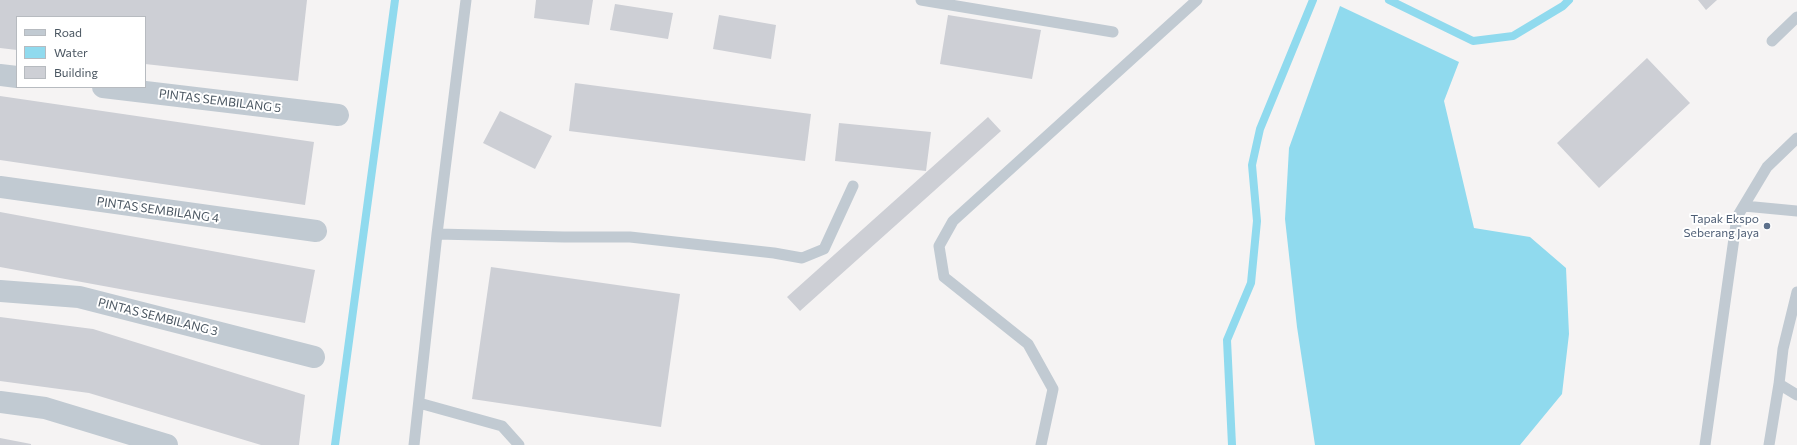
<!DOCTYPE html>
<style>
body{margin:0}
#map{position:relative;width:1797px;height:445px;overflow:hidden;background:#f5f3f3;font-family:Commissioner,sans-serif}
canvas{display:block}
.legend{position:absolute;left:16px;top:16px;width:130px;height:72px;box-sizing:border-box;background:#fff;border:1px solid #b7bbc0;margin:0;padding:5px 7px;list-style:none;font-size:12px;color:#4a5661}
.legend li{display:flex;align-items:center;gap:8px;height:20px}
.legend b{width:20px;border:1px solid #b7bbc0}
</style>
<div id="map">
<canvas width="1797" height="445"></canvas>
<ul class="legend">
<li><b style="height:5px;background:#c1cad2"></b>Road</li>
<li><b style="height:11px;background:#90daee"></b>Water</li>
<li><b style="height:11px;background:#cdcfd5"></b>Building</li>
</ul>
</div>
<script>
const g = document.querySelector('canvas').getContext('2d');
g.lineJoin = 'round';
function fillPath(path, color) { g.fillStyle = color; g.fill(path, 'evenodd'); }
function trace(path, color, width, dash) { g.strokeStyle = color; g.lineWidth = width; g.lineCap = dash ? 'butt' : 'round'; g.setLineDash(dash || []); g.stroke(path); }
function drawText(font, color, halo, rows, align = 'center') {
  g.font = font + ' Commissioner,sans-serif'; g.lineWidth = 4; g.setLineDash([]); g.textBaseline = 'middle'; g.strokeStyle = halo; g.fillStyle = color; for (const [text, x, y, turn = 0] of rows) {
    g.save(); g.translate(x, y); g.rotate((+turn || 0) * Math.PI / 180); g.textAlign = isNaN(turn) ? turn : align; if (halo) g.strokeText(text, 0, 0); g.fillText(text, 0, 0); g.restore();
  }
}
fillPath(new Path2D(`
 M1340 6 1459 62 1444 101 1474 228 1530 237 1566 268 1569 334 1562 394 1520 445H1315L1297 327 1285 219 1289 148Z`), '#90daee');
trace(new Path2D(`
 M1389 0 1473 41 1513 36 1563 6 1569 0
 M335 445 395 0
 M1232 445 1227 340 1251 283 1257 221 1252 165 1260 129 1313 0`), '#90daee', 8);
fillPath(new Path2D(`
 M0 0H307L298 81 145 64V17H17V50L0 48Z
 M536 0H593L589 25 534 18Z
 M1698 0H1717L1706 10Z
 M615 4 673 13 668 39 610 30Z
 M719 15 776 25 771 59 713 49Z
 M948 15 1041 30 1032 79 940 64Z
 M1647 58 1690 103 1599 188 1557 143Z
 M575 83 811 114 805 161 569 131Z
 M0 96 314 142 305 205 0 160Z
 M500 111 552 136 535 169 483 143Z
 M988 117 1001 131 800 311 787 297Z
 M839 123 931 132 926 171 835 161Z
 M0 212 315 270 305 323 0 267Z
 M491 267 680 294 661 427 472 399Z
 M0 317 93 329 305 395 299 445H261L89 393 0 381Z
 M0 438 31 444V445H0Z`), '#cdcfd5');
trace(new Path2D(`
 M921 0 1113 32
 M1772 41 1797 17
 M1744 206 1797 211
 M437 234 564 237H630L774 253 802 258 824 249 853 186
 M1797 292 1783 349 1779 384 1797 395
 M419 403 502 426 519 445
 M414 445 437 234 466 0
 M1041 445 1053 389 1028 344 944 277 939 246 953 221 1197 0
 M1705 445 1737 217 1767 167 1797 138
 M1769 445 1779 384`), '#c1cad2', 11);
trace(new Path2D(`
 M0 75 17 77
 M103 87 338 115
 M0 187 316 231
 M0 291 79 297 314 357
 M0 402 45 408 167 445`), '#c1cad2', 22);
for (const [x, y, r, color] of [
 [1767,226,4,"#5c6f8a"]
]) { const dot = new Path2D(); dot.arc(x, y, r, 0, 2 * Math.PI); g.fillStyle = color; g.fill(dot); trace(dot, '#fff', 1.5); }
drawText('12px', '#4a5661', '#fff', [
 ["PINTAS SEMBILANG 5",220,101,7],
 ["PINTAS SEMBILANG 4",158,210,8],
 ["PINTAS SEMBILANG 3",158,317,14]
]);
drawText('12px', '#4e5e75', '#fff', [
 ["Tapak Ekspo",1759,219],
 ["Seberang Jaya",1759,233]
], 'right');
</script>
